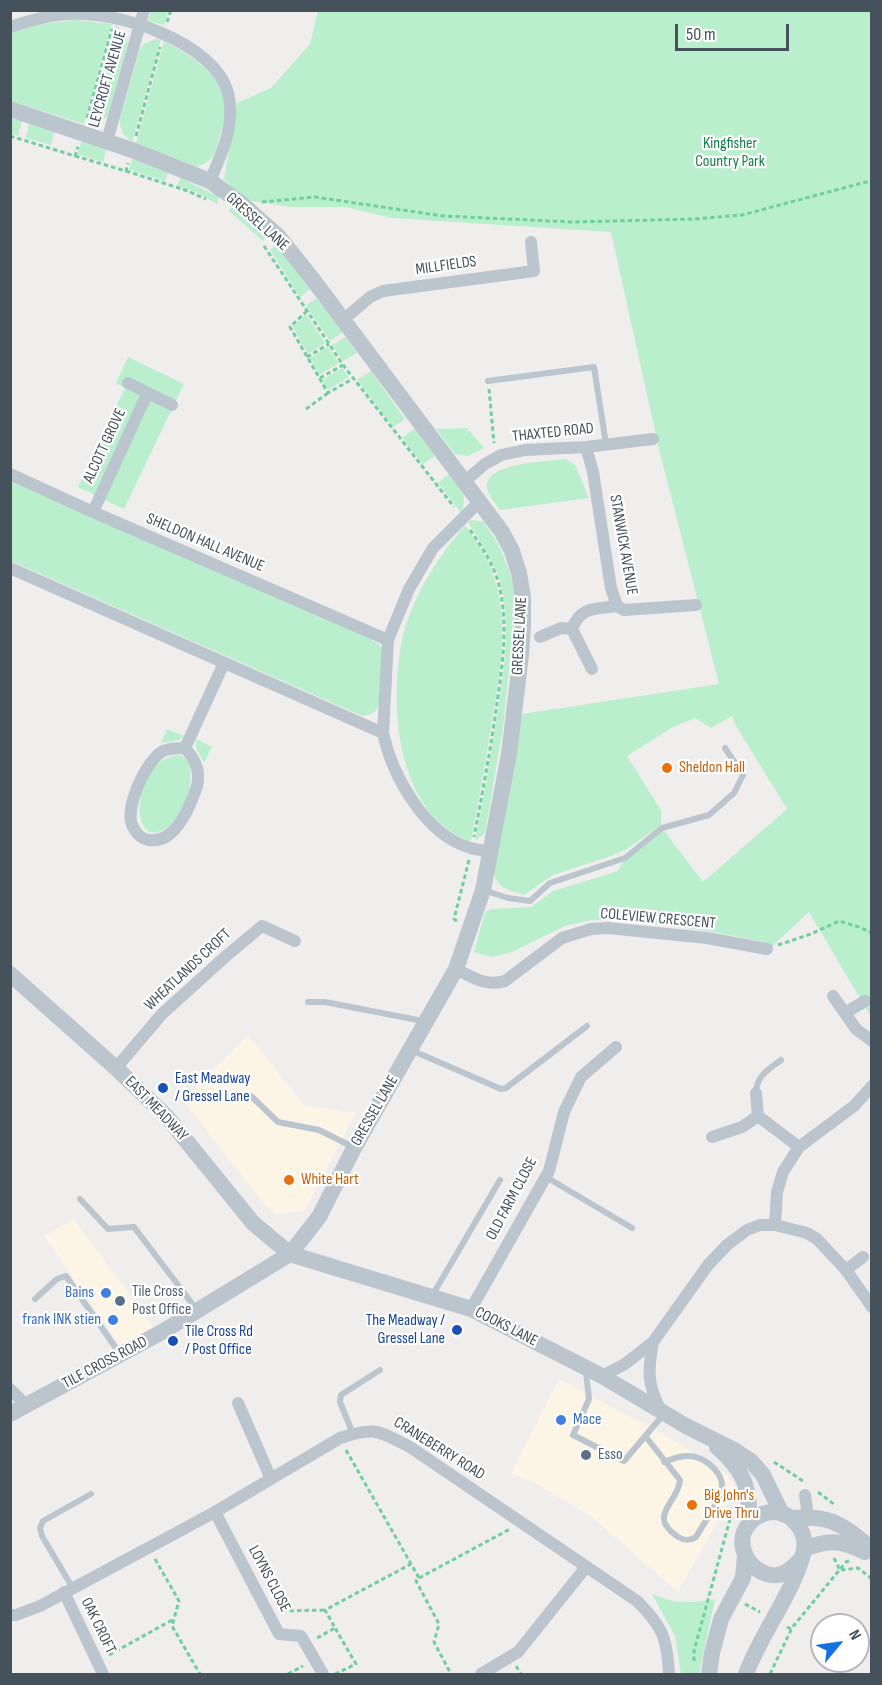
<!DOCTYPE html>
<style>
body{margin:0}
#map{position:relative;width:882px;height:1685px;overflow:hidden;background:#f0eded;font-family:"Sofia Sans Condensed",sans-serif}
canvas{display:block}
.frame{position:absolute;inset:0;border:12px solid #45515b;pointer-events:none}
.north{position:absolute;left:810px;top:1613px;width:60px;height:60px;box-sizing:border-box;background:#fff;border:2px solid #b5b9bd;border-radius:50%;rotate:61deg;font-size:16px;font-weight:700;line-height:24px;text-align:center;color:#45515b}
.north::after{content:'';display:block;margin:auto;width:21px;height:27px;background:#1570e3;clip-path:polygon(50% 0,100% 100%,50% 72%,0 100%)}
.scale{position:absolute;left:675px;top:24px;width:114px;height:27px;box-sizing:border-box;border:3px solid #45515b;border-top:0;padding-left:8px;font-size:18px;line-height:21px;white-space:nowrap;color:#45515b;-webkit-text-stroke:4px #fff;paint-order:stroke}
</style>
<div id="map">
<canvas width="882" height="1685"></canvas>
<div class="frame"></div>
<div class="north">N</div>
<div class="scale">50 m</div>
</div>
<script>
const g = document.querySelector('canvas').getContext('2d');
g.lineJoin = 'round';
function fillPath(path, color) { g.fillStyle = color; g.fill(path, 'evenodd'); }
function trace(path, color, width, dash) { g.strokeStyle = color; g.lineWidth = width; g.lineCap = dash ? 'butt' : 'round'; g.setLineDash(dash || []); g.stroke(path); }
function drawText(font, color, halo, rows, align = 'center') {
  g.font = font + ' "Sofia Sans Condensed",sans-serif'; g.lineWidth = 4.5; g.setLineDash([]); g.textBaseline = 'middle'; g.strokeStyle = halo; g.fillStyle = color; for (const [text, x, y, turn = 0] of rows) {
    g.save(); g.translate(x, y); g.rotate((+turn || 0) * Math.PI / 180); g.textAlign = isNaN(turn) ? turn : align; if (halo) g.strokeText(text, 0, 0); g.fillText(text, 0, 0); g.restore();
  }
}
fillPath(new Path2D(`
 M248 1035 304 1105 356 1113 304 1211 277 1215 263 1203 183 1100Z
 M74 1219 153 1327 121 1346 44 1236Z
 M559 1379 668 1437 701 1457 725 1473 733 1482 735 1490 678 1592 593 1518 535 1483 511 1473Z`), '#fcf5e5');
fillPath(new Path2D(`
 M151 11H168L164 25 148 21Z
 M318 11H871V1017L809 912 768 950 765 942 714 932 634 921 592 920 565 926 512 952 492 957 474 952 485 912 491 909 531 907 553 891 618 871 625 858 662 828 703 882 787 809 736 726 732 716 711 728 695 718 673 727 627 756 661 810V825L627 849 611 856 553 875 524 895C508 889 499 890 493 872L522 714 719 684 659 449 611 232 392 218 346 207H291L244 200 224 179 237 103 271 88 310 44Z
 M75 20 112 24 84 124 11 101V33L42 24Z
 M116 25 123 32 128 43 108 116 99 123 88 125Z
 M155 39H161L132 142 123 134 119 121 140 49 144 44Z
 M164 41C191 56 227 76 225 112 225 119 222 128 220 135 215 154 216 159 197 167L136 144Z
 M10 118 22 121 18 136 11 133Z
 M29 124 54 132 51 145 26 138Z
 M82 141 106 150 103 162 77 154Z
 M132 159 168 173 165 181 129 170Z
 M181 178 219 197 217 204 198 193 177 186Z
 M232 206 266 236 263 241 229 211Z
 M276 245 310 289 300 297 270 250Z
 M316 298 343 332 330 341 306 306Z
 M306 314 325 343 308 354 293 327Z
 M346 337 357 353 343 361 332 345Z
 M328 347 339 363 319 375 310 358Z
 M128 357 184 384 124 509 78 487 125 388 116 383Z
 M342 368 349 377 328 390 322 380Z
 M371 371 405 419 393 427 357 380Z
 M415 428 435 456 423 464 402 438Z
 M467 428 484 448 468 456 455 454 436 429Z
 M565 459 575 465 589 498 500 510C496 504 487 495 487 486 487 462 547 462 565 459Z
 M450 473C460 487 469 496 461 513L438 483Z
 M11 479 363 635 379 644 382 649 379 705C376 713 369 715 362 716L11 561Z
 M472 520 484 522 498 544 510 572 516 602 503 728 485 833 475 841C483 799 491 757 497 715 504 671 512 622 499 578 492 558 479 540 468 522Z
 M465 525C477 542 488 558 494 577 510 625 499 680 491 728 485 766 478 804 471 841 395 816 387 698 404 632 415 592 439 557 465 525Z
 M167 729 184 736 179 740 161 743Z
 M196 739 212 747 204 763 196 748Z
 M179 755C207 762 180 840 149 832 129 816 144 774 161 761 166 758 173 756 179 755Z
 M652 1594C678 1605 688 1603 715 1599L699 1674H681L675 1636Z`), '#baefce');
trace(new Path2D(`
 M167 22 171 10
 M87 118 112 29
 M10 136 75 156 78 147
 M136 136 160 47
 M75 156 126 171 128 163
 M126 171 185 190 206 199
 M262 202 315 197 443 216 574 222 694 219 742 215 866 182 872 184
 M264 246 343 365 454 507
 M307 311 290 327 328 393 354 378
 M307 357 329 344
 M320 378 343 365
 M489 389 494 443
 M306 409 328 393
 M470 530C481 545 491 561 497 578 510 620 502 668 496 710 490 753 482 795 474 837
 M457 921 454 919 469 860
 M778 945 811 934 839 921 859 927 872 933
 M346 1450 419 1578 416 1581 439 1624 434 1642 451 1674
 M774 1462 803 1481
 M818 1492 835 1505
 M834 1558 840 1570
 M155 1559 179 1601 172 1626 200 1674
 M841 1570 858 1568 872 1579
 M419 1578 510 1529
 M745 1604 760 1612
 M282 1611 325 1610
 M787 1627 791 1629 846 1562 849 1561
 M317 1638 335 1628 325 1610 411 1564
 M109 1655 174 1619
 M694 1661V1651L733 1508
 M516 1666 521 1674
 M288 1674 303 1666
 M335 1674 356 1664 335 1628
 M770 1674 791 1630`), '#71cea0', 3, [4.5, 3]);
trace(new Path2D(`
 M488 381 594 367 606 444
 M483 890 508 898 530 901 550 883 625 858 662 828 709 815 734 793 743 775 725 748
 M308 1002H325L423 1021
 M411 1050 501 1089 506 1088 587 1026
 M756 1093C756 1076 769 1069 781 1060
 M251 1096 278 1122 319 1130 353 1147
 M546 1177 632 1228
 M80 1199 108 1229 134 1227 197 1310
 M432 1296 500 1180
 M35 1299 57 1279 66 1276 120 1354
 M586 1372 589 1399 573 1435 624 1461 663 1415
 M353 1434 340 1402 341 1395 380 1370
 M646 1437 680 1480C678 1504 646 1515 678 1537 685 1541 690 1541 696 1537 703 1524 721 1500 722 1487 723 1471 702 1455 687 1456 679 1456 672 1459 664 1462
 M72 1587 42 1536 40 1528 43 1521 91 1494`), '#bbc5cd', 6);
trace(new Path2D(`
 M10 27C29 21 48 15 68 14 116 10 215 42 228 93 236 124 222 153 210 181
 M107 141 144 10
 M343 320 370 297 383 291 534 271 531 242
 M128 383 172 405
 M586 447 593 472 611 588 617 606 624 610 696 605
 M10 474 93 512 388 640
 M465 481 485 464 501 455 525 450 586 447 653 439
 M480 501 433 548 409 589 388 640 383 733C392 775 424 833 468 847 475 850 483 850 490 852
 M93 512 147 394
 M10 568 383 733
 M540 637 561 628 572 629
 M592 669 572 629C580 606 596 609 617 606
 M185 748C178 748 170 748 163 751 146 760 125 807 132 825 135 832 141 839 149 840 175 844 190 807 197 786 201 771 195 759 185 748L224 663
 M456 969C472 977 487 987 505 981L562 938 591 929 608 928 707 938 767 949
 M833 996 856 1029 872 1041
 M845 1013 865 1001
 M116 1068 162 1014 225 957 262 926 295 941
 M756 1093 758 1116
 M712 1137 742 1127 758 1116 799 1147
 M775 1225 777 1192 783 1172 799 1147 854 1106 872 1086
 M846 1270 863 1257
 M471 1309 549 1171 564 1112 581 1077 616 1047
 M653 1342C648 1370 647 1383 660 1409
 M602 1376 625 1364 653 1342 708 1265 727 1245 747 1230 760 1225H775L807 1233 817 1239 846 1270 872 1307
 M10 1389 26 1405
 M238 1403 271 1479
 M805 1495 808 1517
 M215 1512 279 1634 301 1636 323 1674
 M64 1592 103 1674
 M10 1615H16L40 1606 215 1512 340 1438C376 1426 378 1431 410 1447L637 1601C663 1627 667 1638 669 1674
 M481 1674 518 1652 586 1567`), '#bbc5cd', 12);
trace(new Path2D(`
 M10 109 132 150 210 181 242 204 278 236 311 277 502 532 512 551 519 573 523 597V626L521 655 509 754 483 890 456 969 354 1148 319 1217 290 1254 162 1332 10 1414
 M10 974 116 1068 167 1117 253 1223 290 1254 471 1309 602 1376 686 1426 734 1450 751 1461 763 1475 782 1514
 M717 1447C746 1473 748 1485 750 1522
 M791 1518C833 1515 841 1524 872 1549
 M804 1549C830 1539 840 1540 865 1552
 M709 1674 712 1653 721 1619 743 1578 745 1556
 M746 1674C761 1633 795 1591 804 1550 807 1531 792 1512 773 1512 764 1512 754 1517 749 1524 731 1544 752 1578 778 1575 787 1574 794 1566 800 1560`), '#bbc5cd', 16);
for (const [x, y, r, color] of [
 [667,768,6,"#e8710a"],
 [163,1088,6,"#1a4fb4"],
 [289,1180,6,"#e8710a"],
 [106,1293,6,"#3f7fe0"],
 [120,1301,6,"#5c6f8a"],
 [113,1320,6,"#3f7fe0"],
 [457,1330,6,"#1a4fb4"],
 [173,1341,6,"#1a4fb4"],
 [561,1420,6,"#3f7fe0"],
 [586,1455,6,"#5c6f8a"],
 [692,1505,6,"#e8710a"]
]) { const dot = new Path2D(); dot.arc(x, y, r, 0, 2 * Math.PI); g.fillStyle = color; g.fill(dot); trace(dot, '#fff', 2); }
drawText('16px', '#45515b', '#fff', [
 ["LEYCROFT AVENUE",108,79,-74],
 ["GRESSEL LANE",257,222,42],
 ["MILLFIELDS",446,266,-8],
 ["THAXTED ROAD",553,433,-6],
 ["ALCOTT GROVE",105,446,-65],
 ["SHELDON HALL AVENUE",205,543,23],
 ["STANWICK AVENUE",623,545,80],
 ["GRESSEL LANE",520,636,-87],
 ["COLEVIEW CRESCENT",658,919,5],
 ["WHEATLANDS CROFT",188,970,-43],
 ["EAST MEADWAY",156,1109,46],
 ["GRESSEL LANE",375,1111,-60],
 ["OLD FARM CLOSE",512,1199,-62],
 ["COOKS LANE",506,1327,27],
 ["TILE CROSS ROAD",105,1363,-28],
 ["CRANEBERRY ROAD",439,1449,32],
 ["LOYNS CLOSE",269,1579,62],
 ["OAK CROFT",98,1626,64]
]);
drawText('16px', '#147e48', '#fff', [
 ["Kingfisher",730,144],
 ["Country Park",730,162]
]);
drawText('16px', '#c56008', '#fff', [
 ["Sheldon Hall",679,768],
 ["White Hart",301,1180],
 ["Big John's",704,1496],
 ["Drive Thru",704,1514]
], 'left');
drawText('16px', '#164399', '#fff', [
 ["East Meadway",175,1079],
 ["/ Gressel Lane",175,1097],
 ["The Meadway /",445,1321,"right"],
 ["Gressel Lane",445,1339,"right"],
 ["Tile Cross Rd",185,1332],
 ["/ Post Office",185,1350]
], 'left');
drawText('16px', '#4e5e75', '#fff', [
 ["Tile Cross",132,1292],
 ["Post Office",132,1310],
 ["Esso",598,1455]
], 'left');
drawText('16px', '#366cbe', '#fff', [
 ["Bains",94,1293],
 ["frank INK stien",101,1320],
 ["Mace",573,1420,"left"]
], 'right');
</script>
